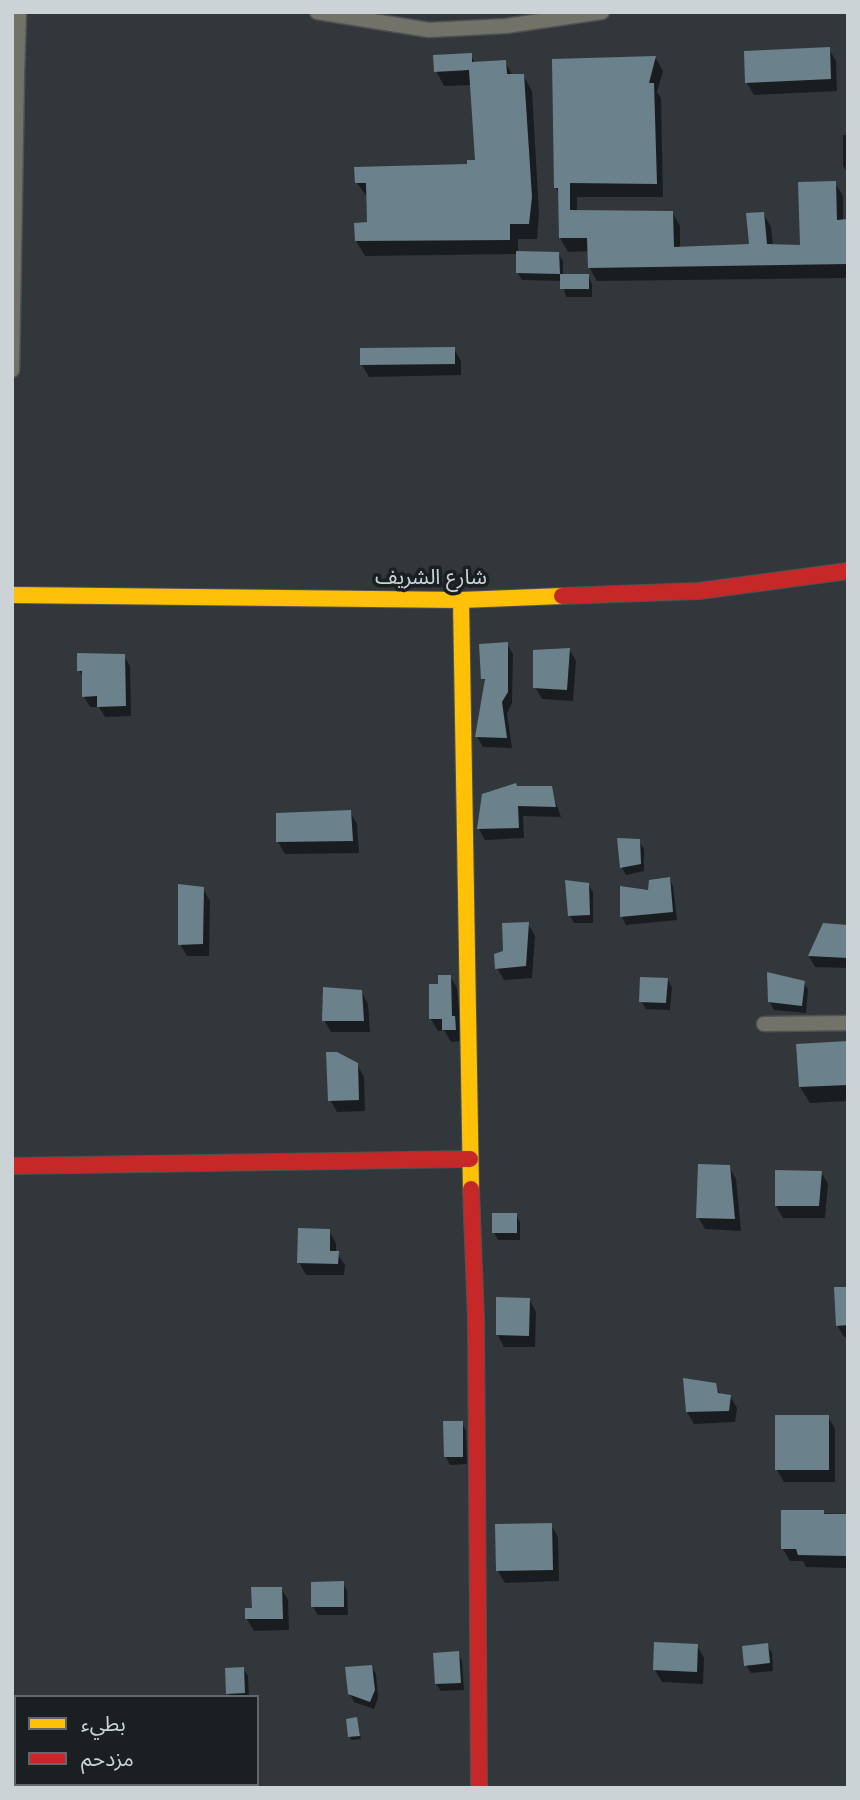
<!DOCTYPE html>
<meta charset="utf-8">
<style>
body{margin:0}
#map{position:relative;width:860px;height:1800px;overflow:hidden;background:#31373a;font-family:Quicksand,"Noto Sans Arabic",sans-serif}
canvas{display:block}
.frame{position:absolute;inset:0;border:14px solid #ccd3d7;pointer-events:none}
.legend{position:absolute;left:14px;top:1695px;width:245px;height:91px;box-sizing:border-box;background:#1a1f21;border:2px solid #61676a;margin:0;padding:9px 12px;list-style:none;font-size:21px;color:#ccd3d7}
.legend li{display:flex;align-items:center;gap:14px;height:35px}
.legend b{width:35px;border:2px solid #61676a}
</style>
<div id="map">
<canvas width="860" height="1800"></canvas>
<div class="frame"></div>
<ul class="legend">
<li><b style="height:9px;background:#ffc107"></b>بطيء</li>
<li><b style="height:9px;background:#c62828"></b>مزدحم</li>
</ul>
</div>
<script>
const g = document.querySelector('canvas').getContext('2d');
g.lineJoin = 'round';
function fillPath(path, color) { g.fillStyle = color; g.fill(path, 'evenodd'); }
function trace(path, color, width, dash) { g.strokeStyle = color; g.lineWidth = width; g.lineCap = dash ? 'butt' : 'round'; g.setLineDash(dash || []); g.stroke(path); }
function drawText(font, color, halo, rows, align = 'center') {
  g.font = font + ' Quicksand,"Noto Sans Arabic",sans-serif'; g.lineWidth = 7; g.setLineDash([]); g.textBaseline = 'middle'; g.strokeStyle = halo; g.fillStyle = color; for (const [text, x, y, turn = 0] of rows) {
    g.save(); g.translate(x, y); g.rotate((+turn || 0) * Math.PI / 180); g.textAlign = isNaN(turn) ? turn : align; if (halo) g.strokeText(text, 0, 0); g.fillText(text, 0, 0); g.restore();
  }
}
fillPath(new Path2D(`
 M829 49 836 61 837 91 754 95 747 83Z
 M471 55 475 64 505 62 513 76 523 75 532 91 539 213 537 239H518V253H558L563 261V276H588L592 284V297H566L562 281 522 280 517 272 518 254 365 256 356 241 369 224 368 198 357 183 477 162 472 85 444 86 436 71Z
 M655 57 663 71 657 92 661 98 663 197H577V211L672 212 680 226V249L751 246 763 213 771 227 773 246 801 247 835 183 843 196V221H848V278L597 281 589 267V251L568 252 560 238 559 194 556 188Z
 M843 135H848V173L843 166Z
 M454 349 461 361V375L369 377 362 365Z
 M507 644 513 654 512 703 507 713 512 748 483 747 477 737 486 683 483 678Z
 M569 649 576 661 573 701 542 699 535 687Z
 M124 656 130 666 131 716 105 717 99 707H90L84 696V678L79 670Z
 M517 788H551L561 817 523 816 524 838 485 840 479 829Z
 M350 812 357 824 359 853 285 854 278 842Z
 M619 840 639 841 644 849V871L626 875 622 868Z
 M669 878 673 886 677 920 626 925 622 917V888L649 892Z
 M588 884 593 892V923H574L570 916Z
 M203 889 210 901 209 956H187L180 944Z
 M528 924 535 936 532 978 504 980 497 968 505 952Z
 M824 925 848 927V968L815 967 809 956Z
 M450 976 457 988 462 1041 451 1042 444 1030 438 1031 431 1019 440 986Z
 M667 979 672 987 670 1010 646 1009 641 1001Z
 M804 982 808 990 806 1013 774 1010 770 1002Z
 M361 991 368 1004 370 1032H331L324 1020Z
 M848 1043V1101L810 1103 800 1087Z
 M357 1064 364 1077 365 1111 337 1112 330 1100Z
 M729 1167 736 1179 741 1231 705 1229 698 1217Z
 M821 1172 828 1184 825 1218H783L776 1206Z
 M516 1214 520 1222V1240H498L494 1233Z
 M329 1231 336 1243V1252L345 1265 344 1275H306L299 1262Z
 M848 1289V1337H844L837 1325Z
 M529 1299 536 1312 535 1347H504L497 1334Z
 M715 1385 721 1395 730 1396 737 1408 735 1422 694 1424 687 1412Z
 M828 1417 835 1429V1482H784L777 1470Z
 M462 1423 466 1431 467 1464 450 1465 446 1457Z
 M783 1512 848 1514V1568L806 1567 803 1561H790L783 1549Z
 M551 1525 558 1537 559 1581 505 1583 498 1571 497 1526Z
 M343 1583 347 1591 348 1615H318L313 1607Z
 M281 1588 288 1600 289 1630 254 1631 247 1619 253 1609Z
 M767 1645 772 1653 773 1671 751 1673 746 1665Z
 M697 1646 704 1658 703 1684 662 1682 655 1670Z
 M458 1653 462 1661 464 1690 441 1691 436 1684Z
 M371 1666 376 1674 378 1698 374 1709 354 1702 350 1694Z
 M243 1669 248 1676 249 1697H230L228 1693Z
 M357 1719 361 1739 351 1740 350 1737Z
 M68 1784H192V1788H68Z`), '#0007');
fillPath(new Path2D(`
 M830 47 831 79 745 83 744 51Z
 M472 53V62L506 60 507 74H524L532 197 529 224H510V240L355 241 354 223 367 222 366 183H355L354 167 467 164V160H475L469 70 434 72 433 55Z
 M656 56 649 83H654L657 184 570 183V210L673 211 674 247 749 244 746 213 764 212 767 244 800 245 798 182 836 181 837 220 848 219 847 264 588 268 587 238H559L558 188H554L552 59Z
 M516 251 559 252 560 274 516 273Z
 M560 274H589V289H560Z
 M455 347V364L360 365V348Z
 M508 642V692L502 702 507 738 475 737 485 679H481L479 644Z
 M570 648 567 690 533 688V650Z
 M77 653 125 654 126 706 97 707V696L82 697V671H77Z
 M516 783 517 786H552L556 807 518 806 519 828 477 829 482 794Z
 M351 810 353 841 276 842V813Z
 M617 838 640 839 641 864 620 868Z
 M670 877 673 912 620 917V886L648 890 649 880Z
 M565 880 589 883 590 915 568 916Z
 M178 884 204 887 203 944 178 945Z
 M529 922 526 966 495 969 494 954 503 951 502 923Z
 M823 923 848 925V958L808 956Z
 M767 972 805 981 802 1006 768 1002Z
 M438 975H451L452 1016H455L456 1030H442V1019H429V984H438Z
 M640 977 668 978 666 1003 639 1002Z
 M323 987 362 990 364 1021H322Z
 M848 1041V1085L799 1087 796 1044Z
 M326 1052H337L358 1063 359 1100 328 1101Z
 M698 1164 730 1165 735 1219 696 1218Z
 M775 1170 822 1171 819 1206H775Z
 M492 1213H517V1233H492Z
 M298 1228 330 1229V1251H339L338 1264 297 1263Z
 M834 1287H848V1325L836 1326Z
 M496 1297 530 1298 529 1336 496 1335Z
 M683 1378 716 1383 718 1393 731 1395 729 1411 686 1412Z
 M775 1415H829V1470H775Z
 M443 1421H463V1457H444Z
 M781 1510H824V1514H848V1556L798 1555 796 1549H781Z
 M552 1523 553 1570 496 1571 495 1524Z
 M344 1581V1607H311V1582Z
 M251 1587H282L283 1619H245V1608H252Z
 M654 1642 698 1644 697 1672 653 1670Z
 M768 1643 770 1663 744 1666 742 1646Z
 M459 1651 461 1683 435 1684 433 1653Z
 M372 1665 375 1690 370 1702 348 1694 345 1667Z
 M244 1667 245 1693 226 1694 225 1668Z
 M357 1717 360 1736 348 1737 346 1719Z`), '#6b818b');
const street = new Path2D(`
 M317 12 429 30 506 26 602 12
 M12 75H17L19 12
 M12 370 17 75
 M764 1024 848 1023`);
const slow = new Path2D(`
 M12 595 461 600 562 596
 M461 600 471 1189`);
const jam = new Path2D(`
 M562 596 699 591 848 571
 M12 1166 470 1159
 M471 1189 476 1320 479 1788`);
trace(street, '#4e5255', 17);
trace(slow, '#4e5255', 18);
trace(jam, '#4e5255', 18);
trace(street, '#727268', 14);
trace(slow, '#ffc107', 16);
trace(jam, '#c62828', 16);
drawText('21px', '#ccd3d7', '#1a1f21', [
 ["شارع الشريف",431,578]
]);
</script>
